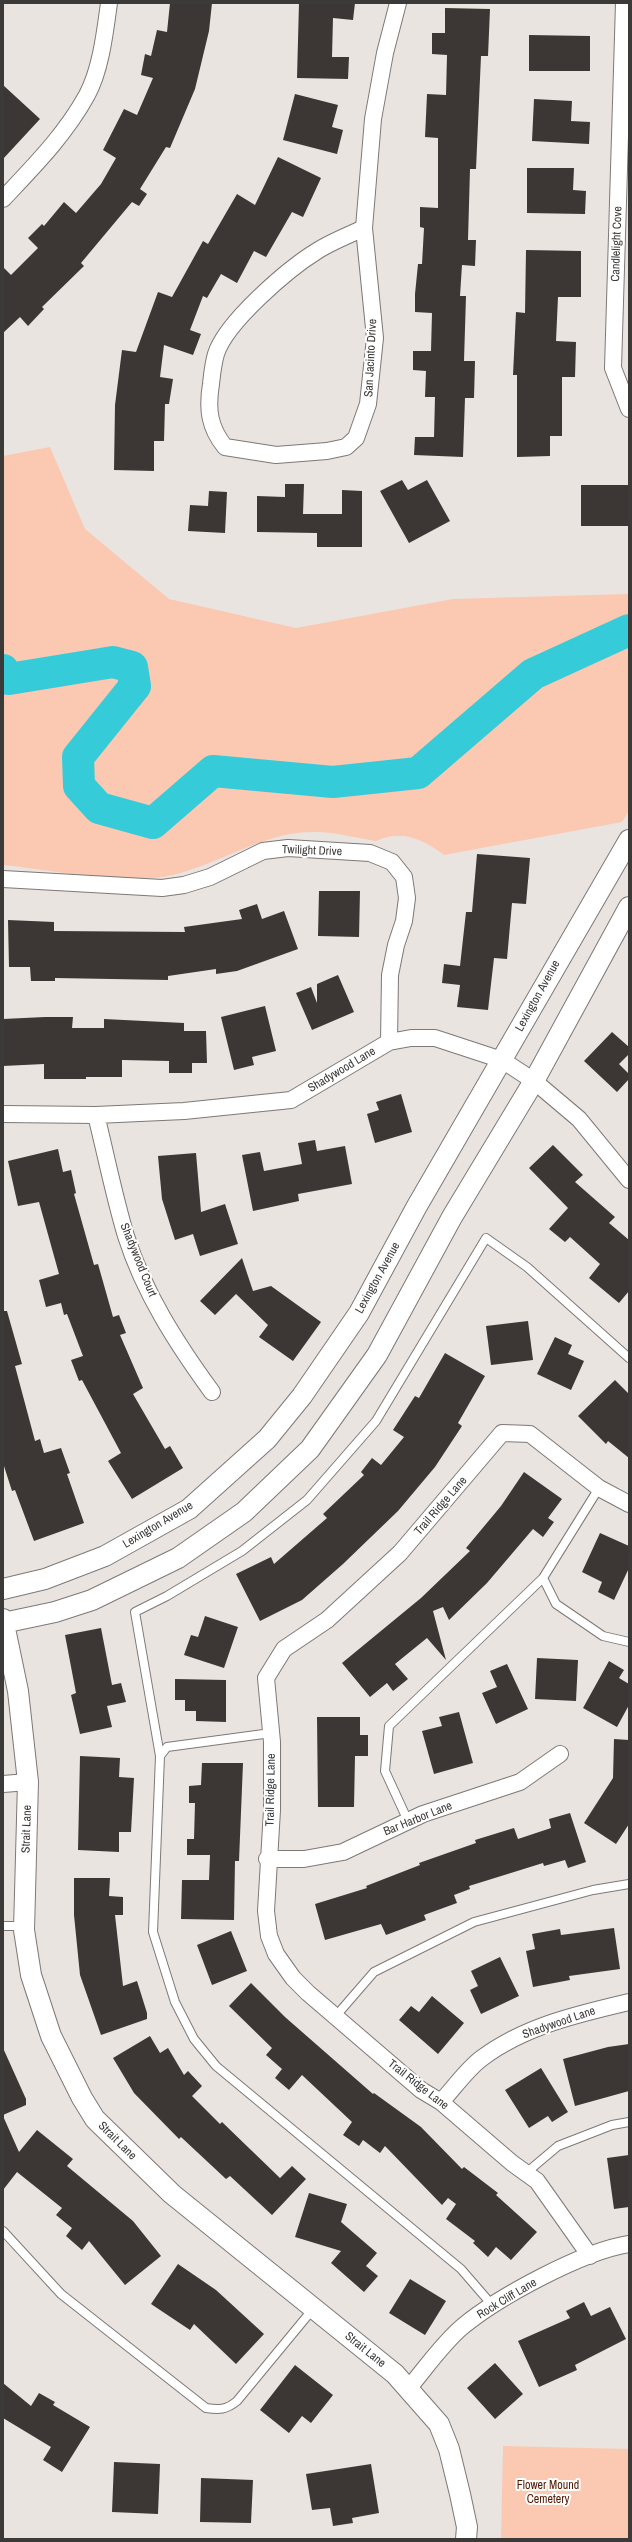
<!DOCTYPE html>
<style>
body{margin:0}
#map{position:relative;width:632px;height:2542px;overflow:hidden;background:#eae4e1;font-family:"Archivo Narrow",sans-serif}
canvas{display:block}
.frame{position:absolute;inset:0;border:4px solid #3c3a39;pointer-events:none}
</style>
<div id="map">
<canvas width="632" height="2542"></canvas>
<div class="frame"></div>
</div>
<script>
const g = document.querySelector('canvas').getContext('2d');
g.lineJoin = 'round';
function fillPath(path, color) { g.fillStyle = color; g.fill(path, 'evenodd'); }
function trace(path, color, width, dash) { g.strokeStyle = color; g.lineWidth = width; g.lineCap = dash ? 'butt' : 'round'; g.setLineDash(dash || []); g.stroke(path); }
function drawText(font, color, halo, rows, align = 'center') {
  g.font = font + ' "Archivo Narrow",sans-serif'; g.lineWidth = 4; g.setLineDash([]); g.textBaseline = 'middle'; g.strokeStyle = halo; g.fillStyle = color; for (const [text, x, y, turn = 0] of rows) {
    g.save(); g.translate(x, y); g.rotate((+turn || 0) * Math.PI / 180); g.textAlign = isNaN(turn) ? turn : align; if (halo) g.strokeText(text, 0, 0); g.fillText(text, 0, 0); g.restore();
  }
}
fillPath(new Path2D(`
 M50 447 85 529 169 599 296 628 453 599 629 594V811L622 822 444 855C423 839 401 829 376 841 356 838 335 832 316 832 260 830 209 873 154 878 104 882 52 870 3 865V456Z
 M503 2446 629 2449V2539H501Z`), '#fbc8b2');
trace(new Path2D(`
 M3 670 9 679 113 662 132 667 135 686 78 757 79 786 99 808 153 823 213 771 333 782 418 773 533 674 629 630`), '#35cbd9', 32);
fillPath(new Path2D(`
 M170 3H212L209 31 195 89 170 148 166 147 140 189 147 194 139 206 132 202 81 263 84 266 42 307 44 309 28 326 20 317 3 333V267L11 275 38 248 28 238 42 224 44 226 64 202 76 213 101 184 116 158 103 150 124 109 137 115 153 78 141 75 145 54 151 56 157 30 167 32Z
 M299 3H355L353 20 333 18 332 57H349L348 79 297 78Z
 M445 8 490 9 488 56H481L476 169H470L468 240H476L475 266 462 265 460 296H466L464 361H475L474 398H465L463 457 414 455 415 437H434L435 397H425L426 371 413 370V351H431L432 313 415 312V294L418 264H422L424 228 420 227V207L438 208V138L425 137 426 116 427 94 446 95 447 55 432 54V33H445Z
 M529 35 590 36V71H529Z
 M3 85 40 119 3 159Z
 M295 94 338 105 332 127 343 130 337 154 283 140Z
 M534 99 572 101 571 121 590 122 589 144 532 141Z
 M278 157 321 178 303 217 292 212 266 257 254 251 237 283 221 274 207 298 203 296 190 330 201 334 193 355 164 345 160 377 173 379 169 404H165L164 441H154V471L114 470 115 405 122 350 136 352 158 292 172 297 203 241 208 244 237 194 255 205Z
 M527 168H574L573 190 586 191 585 214 527 213Z
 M526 250 581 251V297H558L556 341 576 342 575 377H562V436H550V456L517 457V375H513L516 312 525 313Z
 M402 480 408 490 427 480 450 521 409 543 380 491Z
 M285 484H304L303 514H342V490L362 491V547H317V533L257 532V496L285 497Z
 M581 485H629V526H581Z
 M209 491 227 492 225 533 188 531 190 505 208 506Z
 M477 854 530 858 526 904 512 903 507 959 494 958 488 1010 457 1007 460 985 442 983 444 964 460 966 466 912H472Z
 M319 891H360L359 937 318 936Z
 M257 904 262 919 284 911 298 949 237 971 216 974V969L168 976V980L55 978V981H31L30 967H9L8 920 54 922V931L185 932 184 927 242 919 239 910Z
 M338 975 354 1012 312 1030 296 993 311 987 317 1003V984Z
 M265 1006 276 1051 252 1057 254 1065 234 1070 221 1017Z
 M45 1017H73L72 1028H104V1019L184 1023V1031H206L207 1063H192V1073H169V1061L122 1060V1077H86V1079H44V1064L3 1066V1019Z
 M612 1032 629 1047V1054L619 1064 629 1074V1079L617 1092 584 1061Z
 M401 1094 412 1132 375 1143 367 1114 379 1110 376 1102Z
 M315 1140 317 1151 345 1146 352 1184 298 1194 299 1201 253 1211 242 1155 260 1152 264 1171 302 1164 298 1143Z
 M553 1145 583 1175 575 1182 615 1217 609 1223 629 1240V1291L619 1303 589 1278 600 1264 570 1237 565 1242 549 1229 568 1208 529 1168Z
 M58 1149 63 1172 71 1170 76 1193 74 1194 94 1265 98 1264 113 1317 119 1315 126 1333 120 1335 143 1388 133 1394 165 1449 170 1446 183 1468 132 1499 108 1461 121 1453 82 1380 79 1381 71 1360 83 1356 67 1314 64 1315 61 1303 46 1307 39 1280 59 1274 39 1202 18 1206 8 1161Z
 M196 1153 201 1212 225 1204 238 1244 200 1256 193 1234 175 1240 162 1199 158 1156Z
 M242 1258 253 1291 271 1286 321 1322 293 1361 259 1337 268 1325 236 1294 215 1315 200 1301Z
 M3 1311H7L22 1364 15 1366 35 1441 40 1439 44 1453 61 1448 70 1473 67 1474 84 1523 34 1541 15 1490 12 1491 3 1463Z
 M528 1321 533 1360 491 1365 486 1326Z
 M555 1337 572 1345 568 1354 584 1361 571 1390 537 1374Z
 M445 1353 485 1376 458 1423 462 1426 435 1467 398 1511 343 1564 302 1600 260 1621 236 1574 271 1557 274 1564 327 1518 323 1514 364 1475 361 1472 372 1458 381 1465 404 1437 393 1430 415 1396 419 1398Z
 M615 1380 629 1394V1458L608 1441 606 1444 578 1416Z
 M524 1472 562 1499 548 1518 554 1522 543 1537 533 1529 487 1583 449 1620 443 1607 433 1611 446 1660 427 1638 395 1664 408 1679 393 1691 387 1683 370 1697 342 1663 421 1598 470 1551 466 1548 501 1506Z
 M600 1533 629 1546V1568L614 1600 598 1592 602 1582 582 1572Z
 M205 1616 238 1627 224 1668 184 1655 191 1635 198 1637Z
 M101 1628 112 1685 121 1683 126 1702 107 1706 112 1727 80 1734 71 1695 76 1693 65 1635Z
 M537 1658 578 1660 576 1701 535 1699Z
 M609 1661 624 1670 619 1678 629 1684V1705L617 1727 583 1708Z
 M507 1664 528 1709 496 1724 482 1693 497 1687 490 1671Z
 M175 1679 226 1680V1722L196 1721V1711H185V1700H175Z
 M459 1712 473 1763 434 1774 422 1731 442 1726 439 1717Z
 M317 1717H360V1735H368V1756H355L354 1807H318Z
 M614 1739 629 1740V1824L616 1844 584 1823 613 1778Z
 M80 1756 120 1758 119 1777 134 1778 131 1832H119V1852L78 1850Z
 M202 1763H243L239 1861H235L234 1920 181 1919 182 1880H209L210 1855H187V1839H194L195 1803H189V1786L201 1785Z
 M570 1813 586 1862 568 1868 565 1860 544 1866 543 1863 469 1886 470 1889 454 1895 457 1903 424 1915 426 1920 386 1935 381 1924 325 1940 315 1904 367 1888 366 1886 420 1865 419 1863 476 1843 475 1840 514 1828 518 1839 551 1828 549 1819Z
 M74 1878H110L109 1896 123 1897V1915H115L123 1986 137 1981 147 2013V2019L101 2035 80 1975 74 1915Z
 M614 1928 620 1969 569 1976 570 1980 533 1987 526 1951 535 1949 532 1934 560 1929 561 1935Z
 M231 1931 247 1971 212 1985 197 1945Z
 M500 1957 519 1996 481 2014 470 1990 478 1986 471 1971Z
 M251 1983 285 2017 373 2094 374 2093 421 2127 462 2169 464 2167 498 2193 496 2195 537 2232 511 2260 496 2247 488 2257 473 2243 475 2241 446 2219 456 2204 448 2198 442 2205 385 2146 380 2153 363 2140 359 2146 343 2135 352 2122 302 2075 289 2090 275 2078 282 2069 266 2055 272 2048 229 2006Z
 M432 1996 464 2023 438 2054 399 2020 411 2006 419 2012Z
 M150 2036 160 2053 168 2048 184 2075 188 2071 202 2086 192 2096 220 2124 222 2122 280 2178 292 2166 306 2179 272 2215 230 2176 226 2179 181 2137 179 2139 134 2093 113 2058Z
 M629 2044V2091L575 2106 563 2059 608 2047Z
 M3 2048 26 2099V2105L3 2115Z
 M541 2068 568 2112 552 2122 548 2116 529 2128 505 2090Z
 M3 2116 19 2152 37 2130 73 2159 67 2166 133 2221 161 2256 125 2285 89 2241 82 2250 66 2236 72 2228 56 2215 62 2208 17 2172 3 2190Z
 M629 2155V2207L614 2209 607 2158Z
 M309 2193 347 2204 341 2222 377 2253 366 2266 378 2276 364 2292 331 2263 341 2251 295 2237Z
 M178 2264 216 2290 264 2334 236 2364 194 2324 190 2330 151 2304Z
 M410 2279 446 2301 425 2335 389 2313Z
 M584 2302 591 2316 610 2307 626 2339 575 2365 577 2370 539 2387 518 2341 570 2318 566 2311Z
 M495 2363 523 2394 495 2419 467 2388Z
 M295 2365 333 2395 311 2423 302 2416 289 2433 260 2410Z
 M3 2383 31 2406 39 2393 55 2402 53 2405 90 2427 62 2472 43 2460 51 2447 3 2418Z
 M114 2462 160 2464 158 2514 112 2512Z
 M371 2464 379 2513 352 2518 353 2523 333 2526 330 2508 312 2510 306 2474Z
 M201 2478 253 2480 251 2523 200 2522Z`), '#3c3734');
const service = new Path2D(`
 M599 1488 543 1578 556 1604 603 1636 629 1642
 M271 1733 167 1747 160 1756 153 1932 175 2002 194 2039 216 2066 461 2269 493 2306
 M160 1756 135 1612 167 1596 242 1551 307 1500 376 1421 486 1238 527 1267 629 1358
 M408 1821 385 1771 389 1726 543 1578
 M3 1926H24
 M335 2017 374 1972 474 1922 593 1890 629 1884
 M526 2173 558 2146 612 2125 629 2122
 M3 2231 61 2294 206 2408C219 2410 226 2410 237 2401L313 2309`);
const minor = new Path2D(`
 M624 3 613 368 629 409
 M3 199C34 166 65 135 87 95 101 69 105 32 109 3
 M364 228 375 338 368 404 356 438 346 447 327 451 276 455 225 447C209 427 207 409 211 384 212 375 213 364 216 354 226 322 288 269 317 251 331 242 349 235 364 228Z
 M364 228 373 119 385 53 398 3
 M3 879 162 888 184 885 210 877 263 851 288 848 370 853 392 862 404 877 407 898 404 921 396 945 390 975 389 1042
 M3 1114 96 1115 184 1111 291 1100 389 1042 411 1038H435L502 1060 534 1081 579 1119 629 1180
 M96 1115C106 1155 114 1196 126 1236 144 1293 177 1344 212 1392
 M3 1784 28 1782
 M267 1859H304L343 1852 423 1814 520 1782 560 1754
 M441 2102C454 2088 467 2069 482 2058 525 2026 578 2014 629 2002
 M590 2256 537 2181 512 2163 441 2102 421 2090 308 1993 293 1978 276 1954 269 1936 266 1911 272 1810V1742L266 1678 284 1649 327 1620 400 1553 502 1433 530 1434 599 1488 629 1504
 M408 2389C425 2369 442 2344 462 2327 498 2297 583 2251 629 2244`);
const tertiary = new Path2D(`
 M3 1589 45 1579 105 1556 189 1509 267 1439 302 1396 359 1313 417 1206 629 840
 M3 1619 18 1691 28 1782 24 1930 31 1975 51 2036 82 2098 95 2119 172 2194 395 2374 439 2424 449 2449 460 2494 467 2527 466 2539
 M3 1623 55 1612 92 1600 178 1558 244 1512 310 1449 377 1355 452 1217 534 1081 629 907`);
trace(service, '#7e7876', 10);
trace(minor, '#7e7876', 18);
trace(tertiary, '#7e7876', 22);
trace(service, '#fff', 8);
trace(minor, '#fff', 16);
trace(tertiary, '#fff', 20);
drawText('12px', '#3c3a39', '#fff', [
 ["Candlelight Cove",617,244,-88],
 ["San Jacinto Drive",371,358,-87],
 ["Twilight Drive",312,851,2],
 ["Lexington Avenue",538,996,-61],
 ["Shadywood Lane",342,1070,-31],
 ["Shadywood Court",138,1260,68],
 ["Lexington Avenue",378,1278,-61],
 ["Trail Ridge Lane",441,1506,-49],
 ["Lexington Avenue",158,1525,-31],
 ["Trail Ridge Lane",271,1790,-89],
 ["Bar Harbor Lane",418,1819,-22],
 ["Strait Lane",27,1829,-88],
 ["Shadywood Lane",559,2023,-19],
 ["Trail Ridge Lane",418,2085,38],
 ["Strait Lane",117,2141,45],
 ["Rock Cliff Lane",507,2299,-31],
 ["Strait Lane",365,2350,39]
]);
drawText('12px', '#501900', '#fff', [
 ["Flower Mound",548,2486],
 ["Cemetery",548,2500]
]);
</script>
